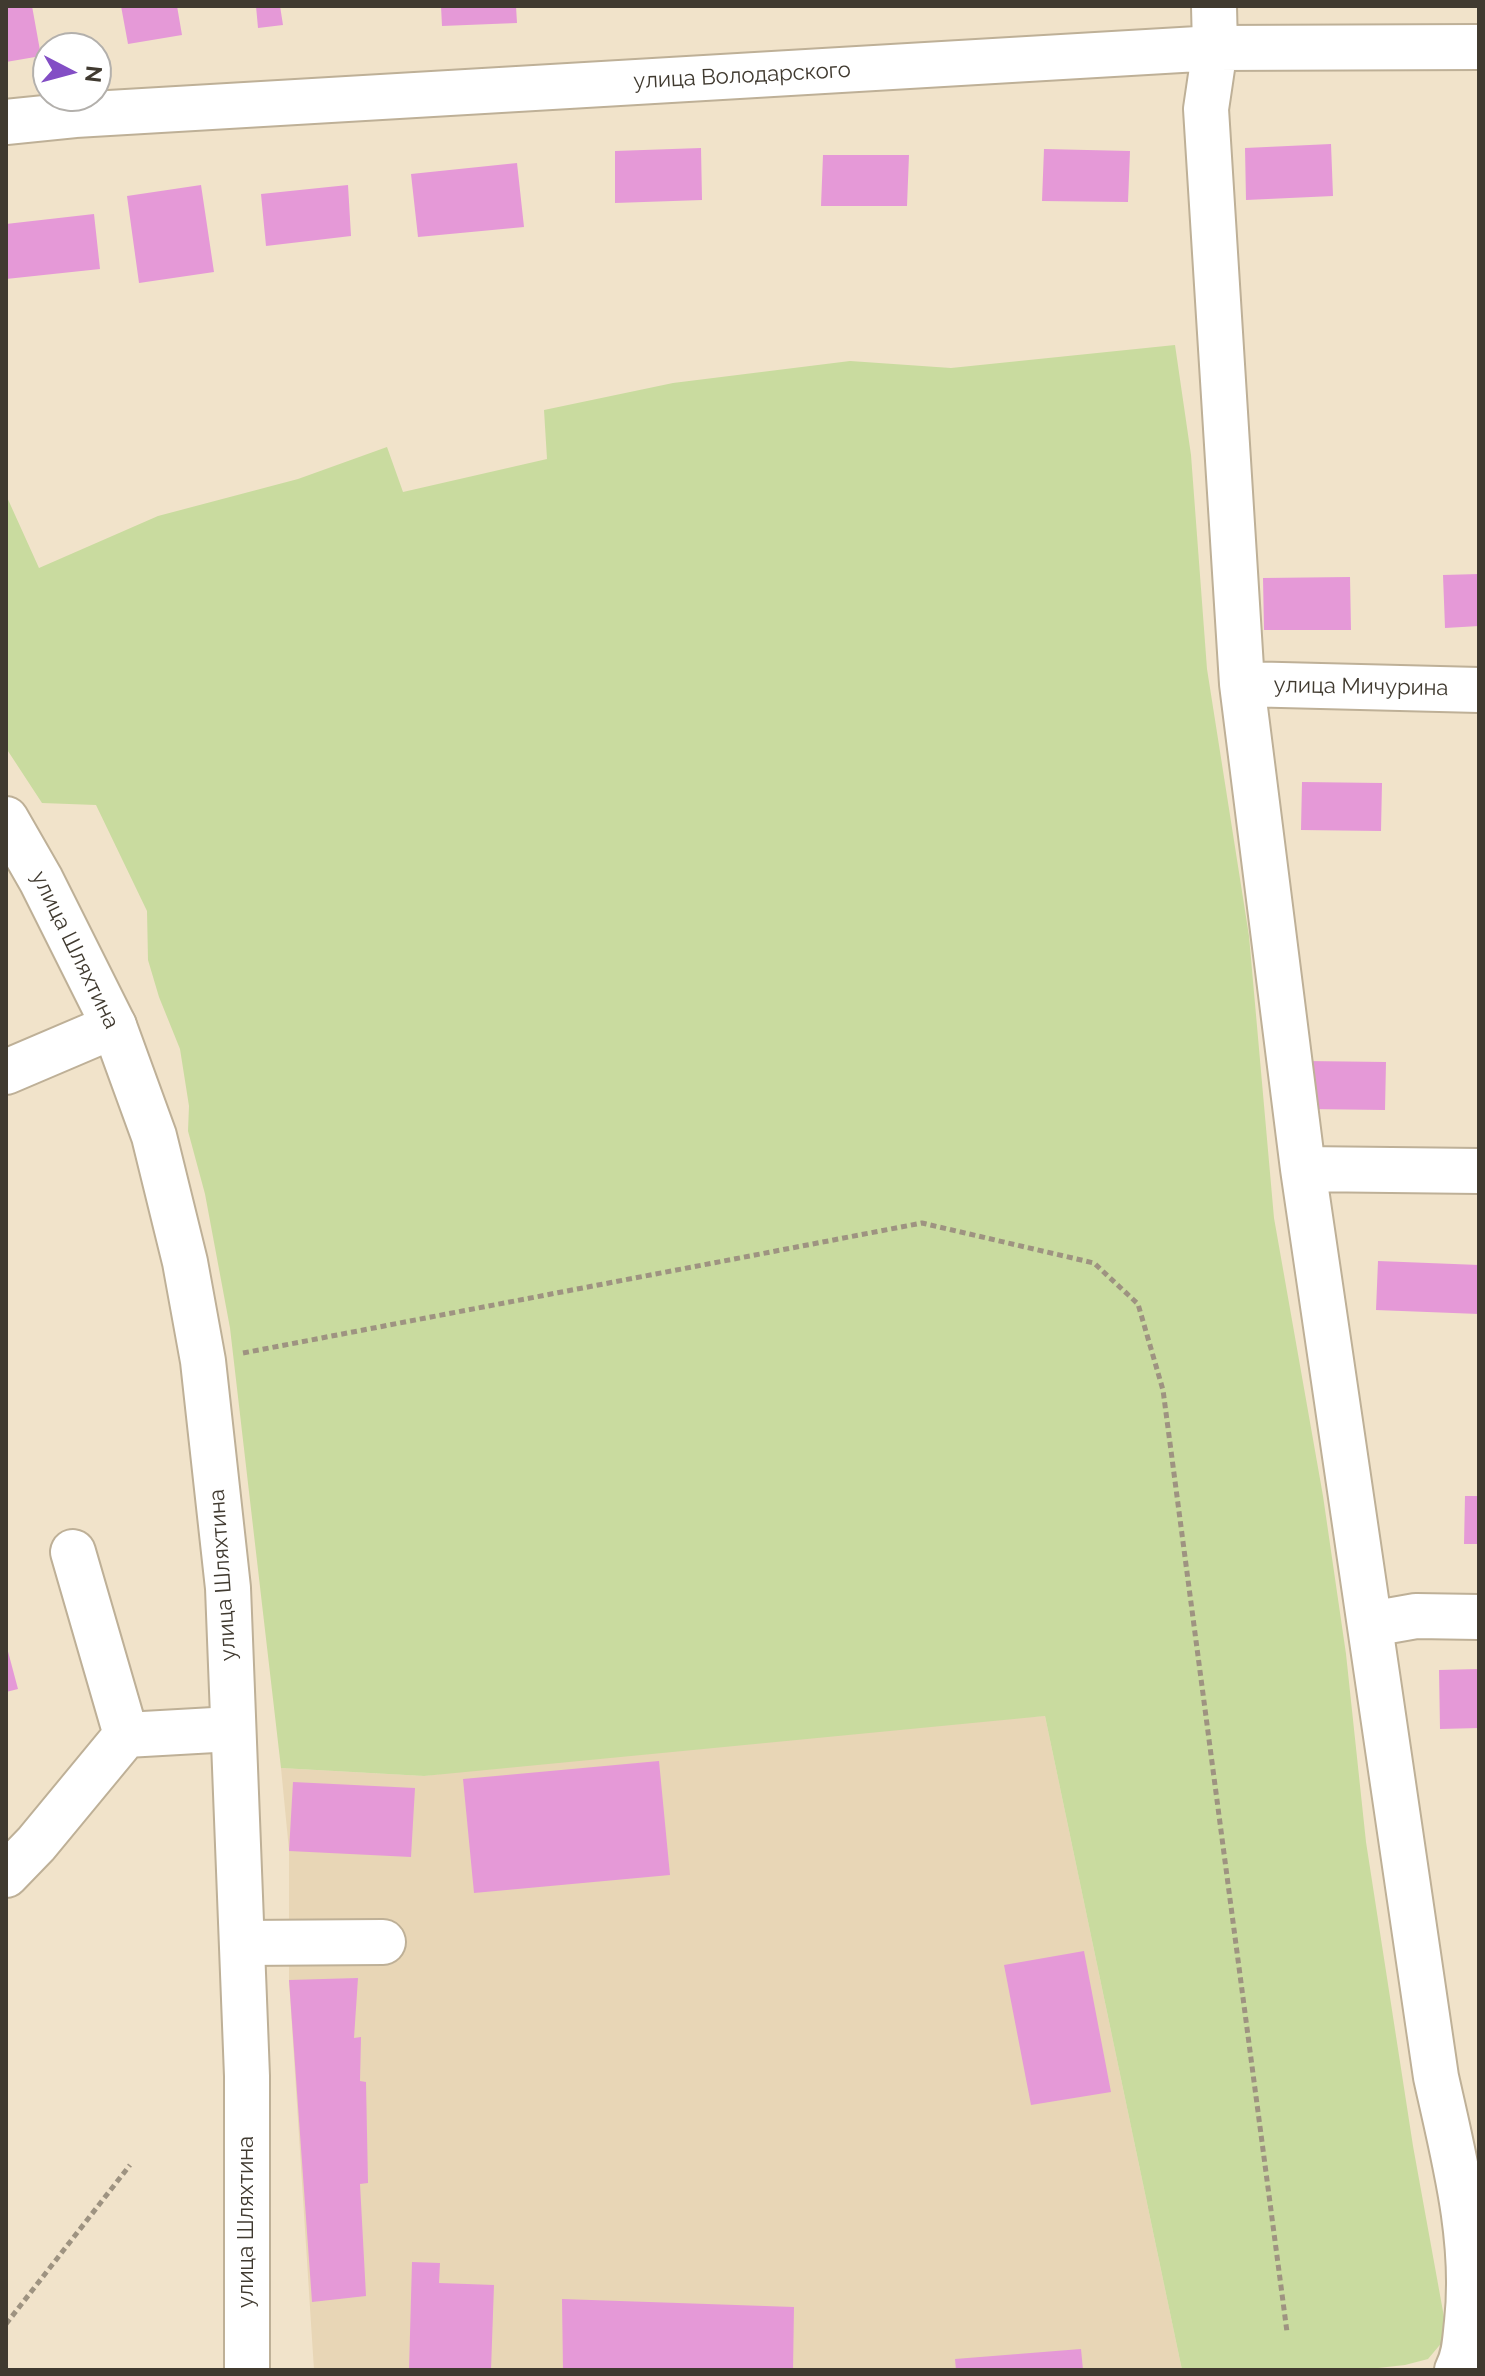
<!DOCTYPE html>
<meta charset="utf-8">
<style>
body{margin:0}
#map{position:relative;width:1485px;height:2376px;overflow:hidden;background:#f1e3ca;font-family:Raleway,sans-serif}
canvas{display:block}
.frame{position:absolute;inset:0;border:8px solid #403a30;pointer-events:none}
.north{position:absolute;left:32px;top:32px;width:80px;height:80px;box-sizing:border-box;background:#fff;border:2px solid #b3b0ac;border-radius:50%;rotate:96deg;font-size:22px;font-weight:700;line-height:32px;text-align:center;color:#403a30}
.north::after{content:'';display:block;margin:auto;width:28px;height:36px;background:#834ec5;clip-path:polygon(50% 0,100% 100%,50% 72%,0 100%)}
</style>
<div id="map">
<canvas width="1485" height="2376"></canvas>
<div class="frame"></div>
<div class="north">N</div>
</div>
<script>
const g = document.querySelector('canvas').getContext('2d');
g.lineJoin = 'round';
function fillPath(path, color) { g.fillStyle = color; g.fill(path, 'evenodd'); }
function trace(path, color, width, dash) { g.strokeStyle = color; g.lineWidth = width; g.lineCap = dash ? 'butt' : 'round'; g.setLineDash(dash || []); g.stroke(path); }
function drawText(font, color, halo, rows, align = 'center') {
  g.font = font + ' Raleway,sans-serif'; g.lineWidth = 6; g.setLineDash([]); g.textBaseline = 'middle'; g.strokeStyle = halo; g.fillStyle = color; for (const [text, x, y, turn = 0] of rows) {
    g.save(); g.translate(x, y); g.rotate((+turn || 0) * Math.PI / 180); g.textAlign = isNaN(turn) ? turn : align; if (halo) g.strokeText(text, 0, 0); g.fillText(text, 0, 0); g.restore();
  }
}
fillPath(new Path2D(`
 M1045 1716 1182 2370H314L289 1980V1850L281 1768 424 1776 740 1734Z`), '#e8d6b6');
fillPath(new Path2D(`
 M1175 345 1191 455 1207 669 1249 936 1274 1218 1323 1496 1346 1654 1366 1842 1413 2146 1444 2317V2340L1428 2359 1405 2365 1360 2370H1182L1045 1716 424 1776 281 1768 230 1328 205 1194 188 1131 189 1106 180 1049 159 997 148 960 147 911 96 805 42 803 6 748V495L39 568 158 516 298 479 387 447 403 492 547 459 544 410 673 383 850 361 951 368Z`), '#c9db9f');
fillPath(new Path2D(`
 M6 6H32L41 56 6 62Z
 M121 6H177L182 35 128 44Z
 M256 6H280L283 25 258 28Z
 M441 6H516L517 23 442 26Z
 M1331 144 1333 196 1246 200 1245 148Z
 M701 148 702 200 615 203V151Z
 M1044 149 1130 151 1128 202 1042 201Z
 M823 155H909L907 206H821Z
 M517 163 524 227 418 237 411 174Z
 M201 185 214 272 139 283 127 196Z
 M348 185 351 236 266 246 261 194Z
 M94 214 100 269 6 279V224Z
 M1479 574V626L1445 628 1443 575Z
 M1350 577 1351 630H1264L1263 578Z
 M1302 782 1382 783 1381 831 1301 830Z
 M1306 1061 1386 1062 1385 1110 1306 1109Z
 M1378 1261 1479 1265V1314L1376 1310Z
 M1465 1496H1479V1544H1464Z
 M6 1644 18 1689 6 1692Z
 M1479 1669V1728L1440 1729 1439 1670Z
 M659 1761 670 1875 474 1893 463 1779Z
 M293 1782 415 1788 411 1857 289 1851Z
 M1084 1951 1111 2092 1031 2105 1004 1965Z
 M358 1978 354 2038 361 2037 360 2081 366 2082 368 2183 360 2184 366 2296 312 2302 289 1980Z
 M412 2262 440 2263 439 2283 494 2285 491 2370H409Z
 M562 2299 794 2307 793 2370H563Z
 M1081 2349 1083 2370H956L955 2359Z`), '#e599d7');
const minor = new Path2D(`
 M1214 6 1215 48 1206 109 1242 684 1303 1169 1436 2077C1454 2158 1476 2240 1467 2322 1465 2339 1465 2355 1457 2370
 M6 122 75 115 1215 48 1479 47
 M1242 684 1479 690
 M6 1072 114 1026
 M1303 1169 1479 1171
 M73 1552 126 1735
 M1371 1624 1416 1616 1479 1617
 M6 1875 36 1844 126 1735 232 1729
 M242 1943 383 1942`);
const major = new Path2D(`
 M6 819 41 880 114 1026 154 1136 185 1262 203 1361 228 1588 247 2076V2370`);
trace(minor, '#beb097', 48);
trace(major, '#beb097', 48);
trace(new Path2D(`
 M243 1353 922 1223 1094 1263 1138 1304 1163 1390 1287 2332
 M6 2324 130 2165`), '#9e9381', 5, [6, 4]);
trace(minor, '#fff', 44);
trace(major, '#fff', 44);
drawText('22px', '#403a30', '#fff', [
 ["улица Володарского",742,76,-3],
 ["улица Мичурина",1361,687,1],
 ["улица Шляхтина",75,950,64],
 ["улица Шляхтина",223,1575,-94],
 ["улица Шляхтина",246,2222,-90]
]);
</script>
